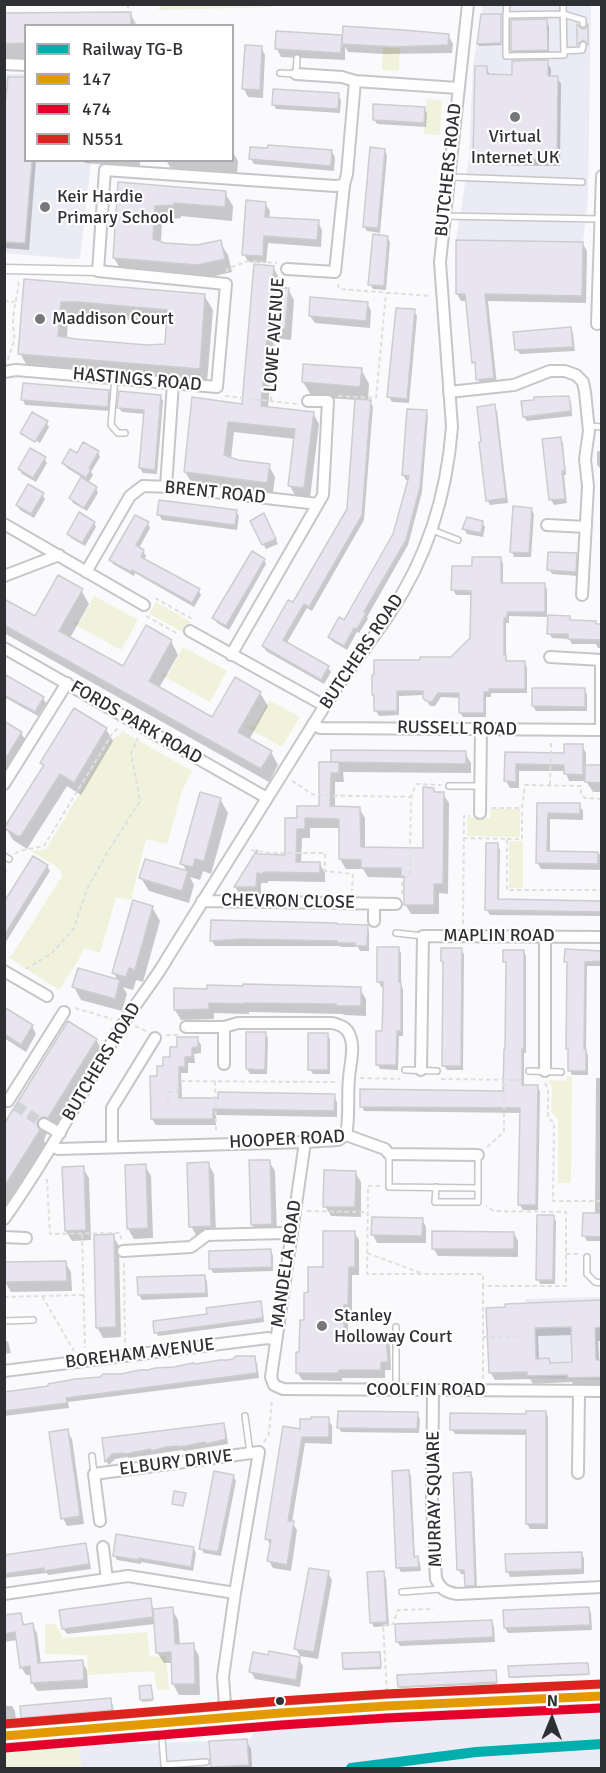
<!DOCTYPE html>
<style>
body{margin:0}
#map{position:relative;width:606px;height:1773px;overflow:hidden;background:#fafafd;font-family:Signika,sans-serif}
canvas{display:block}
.frame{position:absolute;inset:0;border:6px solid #2f3034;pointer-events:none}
.legend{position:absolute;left:24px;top:24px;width:210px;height:138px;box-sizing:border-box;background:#fff;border:2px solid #acacae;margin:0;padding:8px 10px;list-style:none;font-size:18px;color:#2f3034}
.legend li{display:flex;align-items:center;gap:12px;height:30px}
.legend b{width:30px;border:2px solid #acacae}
.north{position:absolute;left:522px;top:1689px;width:60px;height:60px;-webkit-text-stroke:4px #fff;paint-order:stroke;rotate:1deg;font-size:16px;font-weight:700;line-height:24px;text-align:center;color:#2f3034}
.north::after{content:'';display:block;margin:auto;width:21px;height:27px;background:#2f3034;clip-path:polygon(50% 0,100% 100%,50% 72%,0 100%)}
</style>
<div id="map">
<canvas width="606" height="1773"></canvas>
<div class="frame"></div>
<ul class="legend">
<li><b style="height:8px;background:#00afad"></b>Railway TG-B</li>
<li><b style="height:8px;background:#e39a05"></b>147</li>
<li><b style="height:8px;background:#e4002b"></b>474</li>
<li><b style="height:8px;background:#dc241f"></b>N551</li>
</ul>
<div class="north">N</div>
</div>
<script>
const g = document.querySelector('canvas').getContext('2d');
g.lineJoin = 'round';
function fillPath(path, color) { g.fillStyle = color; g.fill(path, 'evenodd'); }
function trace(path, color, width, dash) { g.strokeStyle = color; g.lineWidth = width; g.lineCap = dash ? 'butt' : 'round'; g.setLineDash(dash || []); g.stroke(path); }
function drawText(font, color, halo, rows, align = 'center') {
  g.font = font + ' Signika,sans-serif'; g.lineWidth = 4.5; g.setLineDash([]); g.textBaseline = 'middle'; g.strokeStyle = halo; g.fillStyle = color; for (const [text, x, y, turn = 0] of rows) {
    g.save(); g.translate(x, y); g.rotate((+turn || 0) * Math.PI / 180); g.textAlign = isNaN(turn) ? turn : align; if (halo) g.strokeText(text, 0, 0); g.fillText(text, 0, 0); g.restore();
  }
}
fillPath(new Path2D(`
 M483 5H591L588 198 583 242 582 296 456 294V240L469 158 473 66Z
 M6 74H25L26 160 91 161 80 258 73 259 5 253 4 78Z
 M601 1297V1380L527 1378 525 1299Z
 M601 1708V1768H512V1767L469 1768H81L79 1741 131 1738 140 1744 250 1739 256 1727Z`), '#eaebf4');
fillPath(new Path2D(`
 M163 4H256L277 7 158 10Z
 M383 47 400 48 399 71 382 70Z
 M427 99 440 100 442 102 440 135 424 134Z
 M94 596 138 620 121 650 72 623 80 622Z
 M156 602 191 622V625L186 634 149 614Z
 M183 647 227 671 210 702 161 675 169 673Z
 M269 700 300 717 282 747 246 727 255 725Z
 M122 731 192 771 182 791 167 844 146 839 131 900 116 897 100 953 84 948 79 959 59 990 8 957 12 955 62 876 60 869 31 851 46 849 113 738 120 735Z
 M490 809H520V837L467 836V817L490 818Z
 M509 841H523V888H509Z
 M567 1076H572L571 1183H558V1119L551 1112 552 1088 548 1080 566 1081Z
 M45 1624H56L63 1638 147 1632 150 1657 166 1656 169 1690 157 1689 154 1671 88 1675 87 1655 45 1654Z
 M79 1741 81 1768H5V1747Z`), '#f0f2dc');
fillPath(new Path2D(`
 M130 13 137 26H26V58H4V15Z
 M500 16 501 45 479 46 478 44Z
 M546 21 549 26V55H516L513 51Z
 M448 35 453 44 452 53 384 54 348 52 345 47V60L281 57 277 49 341 36 343 40Z
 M246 46 261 47 265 55 263 98 248 97 244 89Z
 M547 62 551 69V77H557L561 84 560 166 478 165 474 158 486 67 490 75 513 76Z
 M338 95 341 100 340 113 276 109 274 105Z
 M424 109 427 113 426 127 377 124 374 119Z
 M4 137 26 160H36L29 250 4 248Z
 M251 149 332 152 335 157 334 171 254 164 251 159Z
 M384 150 387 155 380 233 367 231 364 226Z
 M232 151 238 161 237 176 172 171 166 160H232Z
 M83 160H140V168L85 163Z
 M120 184 225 193 233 206 232 221 181 216V218L162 220 161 243 197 247 220 242 228 255 232 272 206 278 122 272 114 258Z
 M265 203 270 211 269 218 318 222 322 230 321 247 268 243 266 263 248 262 244 254Z
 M387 237 390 242 386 290 373 289 370 284Z
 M583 244 587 251 586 303 488 301 497 385 482 387 478 380 477 367 474 362 467 301H461L457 294Z
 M273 267 279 278 278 289H288L294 300 291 340 274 338 268 408 313 413 319 424 310 498 296 497 290 486 295 439 234 432 231 459 269 466 275 477 273 493 192 483 185 472 193 399 243 406Z
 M25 280 204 295 213 310 207 383 28 368 20 353ZM88 316 168 324 166 346H147L67 339 68 317Z
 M367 303 371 311 370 328 315 323 310 316Z
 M414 311 417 316 409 403 392 402 389 397Z
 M570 328 573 333 575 351 520 354 517 350Z
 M361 369 369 384 368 401 373 406 364 520 312 611 307 608 286 644 328 668 331 672 324 684 266 651 263 646 293 604 348 510 357 400 312 397 303 382Z
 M108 391 111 396 110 411 25 405 23 400Z
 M160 396 163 401 157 474 143 473 140 468 145 414 122 412 119 408Z
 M568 397 571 402 572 416 527 421 524 417Z
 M494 406 497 411 508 503 490 505 487 500 483 443Z
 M426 411 428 416 422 492 408 545 367 617 368 619 359 633 357 632 347 650 332 641 330 637 345 622 394 535 409 480H406L403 475Z
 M46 422 49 427 40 443 23 433V436L21 433Z
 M560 438 563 443 566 475H564L567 503 554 505 551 500Z
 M597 451H602V470L597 465Z
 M98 452 100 457 91 472 93 475 88 483 96 488 98 493 87 511 73 503 71 498 83 478 67 468 64 463 77 455Z
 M44 458 47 463 36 482 22 474 19 469Z
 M42 494 45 499 34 518 20 510 17 505Z
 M531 509 534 514 531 557H514L512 552Z
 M236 511 239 516 237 530 162 520 159 515Z
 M266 520 278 544 266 549 252 521Z
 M482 522 485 527 483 537 467 534 464 529Z
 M94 523 96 527 85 546 71 538 69 534Z
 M148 524 150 528 139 548 143 551 146 556 144 560 198 590 201 595 194 607 135 573 134 576 113 564 111 560Z
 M576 554 579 559 578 576 552 574 549 569Z
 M500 558 503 563V584H544L547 589V617L509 616V623H506V658L508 662H524L527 667V693H491V697H486V717H463L460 712V698L441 697 435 706H430L424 695 399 696V715L379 716 376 711V698L373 694 452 659 472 639V595H456L453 590 473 567Z
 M264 560 266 564 229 630 217 623 214 618Z
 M81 590 89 604 70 638 123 668 171 641 178 655 159 688 212 719 260 693 268 706 249 740 271 752 278 765 269 782 4 633V600L36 618Z
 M569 617 572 622H595L597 626H602V648H598L596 644H572L569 639 552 638 549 633Z
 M4 676 43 698 46 703 38 716 4 697Z
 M584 689 587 694V711H536L533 706Z
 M4 723 21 733 26 741 4 775Z
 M106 729 113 741 81 795 67 786 27 849 13 840 6 828 45 767 42 763Z
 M582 746 586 753V766H602V792H593L586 781H569L565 771H519V788H510L506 781V754H566Z
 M332 752 465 753 471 763V773L343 772 344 782H335V808H359L365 818V849L424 850 433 789 436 793 443 794 449 803 448 894 439 893V914H411L405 904 406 882 403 878 368 877 363 869H346L340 859 341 828H310V838H302L301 863 320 864 325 873V882L268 881V883H261V897L241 896 235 887 257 853 258 856H286L298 820 320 808 332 764Z
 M220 799 228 813 211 874 203 871 200 880 190 877 194 885 189 903 149 891 141 878 187 872 182 863Z
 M538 804 579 805 583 811V820L550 819V853L602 854V870L541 869 537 862Z
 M488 845H497L500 850 499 901 602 902V916L490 915 487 910Z
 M47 866 50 871 4 945V905Z
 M152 907 160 921 143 982 136 980 133 990 123 987 127 994 122 1011 81 1000 74 987 118 981 114 973Z
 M367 926 369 931V951H360L358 947H341L340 946H215L212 941Z
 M398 948 401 953V985L403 989V1036H399L398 1070 380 1069 377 1064 384 1033V987H381L379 982Z
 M461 950 464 954 463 1070H447L444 1065 445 965 442 961Z
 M524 951 526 956V1053H524V1086L537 1087 540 1091 538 1210H523L520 1205 522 1113 364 1111 362 1106 505 1092 508 966 505 961Z
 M602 951V966H587L586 1051 588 1055V1075H572L570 1071V1053L567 1048 568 965 566 961Z
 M360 989 366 999V1016L344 1015 343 1014 249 1012V1014L214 1013V1019L181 1020 175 1010 176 990Z
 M4 1009 32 1026 36 1034 26 1052 4 1038Z
 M265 1033 268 1038 267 1074H250L247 1069Z
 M327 1034 330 1039V1074H313L310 1069Z
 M197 1038 201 1045V1053L194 1054 195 1063H188V1073H181L182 1099 334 1096 337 1102V1117L216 1115V1125H156L152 1119 158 1078 178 1048Z
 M96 1040 105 1055 56 1132 52 1131 46 1135 44 1141 47 1146 4 1215V1127Z
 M596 1078H602V1241H587L584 1236 595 1214Z
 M269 1161 275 1171 277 1234H258L252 1224Z
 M208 1163 214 1174 216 1236 197 1237 191 1226Z
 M145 1166 151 1176 153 1238 134 1239 128 1229Z
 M83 1168 89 1178 91 1240 72 1241 66 1231Z
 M355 1172 361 1182V1217L331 1216 325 1206Z
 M553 1217 556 1221 555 1284H540L538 1279Z
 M422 1219 426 1227V1243H377L373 1235Z
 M354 1232 359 1240V1275H352V1312H348V1344H372L386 1338 390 1346 391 1370H385V1378H342V1381L302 1380 297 1372 309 1294 324 1269Z
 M514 1233 518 1241V1257L438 1256 433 1248Z
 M113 1236 119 1246 121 1337 103 1338 97 1327Z
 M270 1250 273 1255V1271L213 1273 211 1269Z
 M65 1262 71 1272 72 1291 11 1292 5 1282Z
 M204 1276 207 1281 208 1297 142 1300 139 1295Z
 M602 1302V1341H598L599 1362H602V1384L573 1385 572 1382 533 1384 530 1379 495 1380 490 1372 488 1309ZM573 1335V1364H551L549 1360H539L538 1336Z
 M260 1303 262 1307 264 1322 158 1336 156 1332 209 1316Z
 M8 1341 11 1353 4 1354V1342Z
 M254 1358 257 1363 259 1378 68 1402 69 1408 4 1416V1393Z
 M546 1412 548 1417V1529H530L527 1524V1435L455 1434 452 1429Z
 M417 1414 420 1419 419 1433 341 1432 339 1427Z
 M328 1419 332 1426V1444L305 1443 292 1522 297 1530 291 1571 273 1568 269 1561 271 1546 267 1539 301 1431Z
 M223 1425 226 1430 228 1444 184 1451 182 1450 129 1458 127 1457 115 1459 109 1465 106 1461 104 1440Z
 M67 1431 72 1439 84 1524 67 1526 63 1518Z
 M409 1471 411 1476 415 1558H417L420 1563 421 1571 401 1572 398 1567Z
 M470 1473 473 1478 477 1590H469L467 1586 466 1574H461L459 1570Z
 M233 1476 236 1481 221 1556 204 1553 201 1548Z
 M85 1545 88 1550 91 1569 48 1575 47 1573 4 1578V1556Z
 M193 1548 196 1553 193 1571 141 1562V1564L117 1560 114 1555Z
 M581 1553 584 1558V1574L510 1577 508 1572Z
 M328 1573 332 1580 318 1659 300 1656 296 1649Z
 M383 1573 386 1578 389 1626 374 1627 371 1622Z
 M150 1600 154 1610 172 1609 178 1620 180 1645H193L199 1656 200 1695H179L173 1684V1663H164L157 1652 155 1624 67 1634 63 1628Z
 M589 1608 591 1613 592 1630 508 1633 505 1628 504 1611Z
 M20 1614 25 1626 32 1625 37 1633 41 1664 82 1662 87 1670 88 1688 37 1691 32 1683V1675H26L21 1667 17 1640 4 1642V1617Z
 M491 1621 494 1626 495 1642 400 1646 397 1641Z
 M379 1654 381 1669 345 1670 344 1668Z
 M299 1659 303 1666 300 1687 255 1679 251 1672Z
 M587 1664 589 1675 511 1678 510 1676Z
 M496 1672 497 1684 400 1688 399 1687Z
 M150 1686 153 1701 142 1702 140 1687Z
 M110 1700 113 1705 114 1715 25 1722 22 1718Z
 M4 1706H12L15 1711 16 1721 4 1722Z
 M246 1741 251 1749 252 1768H213L212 1767Z`), '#0003');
const building = new Path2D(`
 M131 12V26H26V43L4 44V13Z
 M481 14H501V43L477 44Z
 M547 19 548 50 511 51V20Z
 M577 24 582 29 586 28 588 24V45L583 40 577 45Z
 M343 26 403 30 449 34 448 45 394 47 342 44Z
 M276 31 342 35 341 53 275 49Z
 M245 45 262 46 260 90 242 89Z
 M548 60V76H558L557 160 473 158 475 66H487V74L512 75V61Z
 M8 77H26V160H32L25 243 4 242V117Z
 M273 89 339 93 338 109 272 105Z
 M373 104 425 107 424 123 373 120Z
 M268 145 332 150 331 166 249 159 250 147 267 148Z
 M370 147 385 149 378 228 363 227Z
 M118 182 226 191 225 207 174 203V205L155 206 153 239 165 243 197 245 221 240 225 259 197 265 113 258Z
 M246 200 266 202 265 217 319 220 317 240 264 236 263 256 242 255Z
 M373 234 388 236 384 286 368 285Z
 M456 240 583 242 582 296 485 294 494 378 476 380 475 362 472 363 465 294H456Z
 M254 264 274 266 272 287 289 288 285 329 268 327 261 406 314 412 304 488 288 486 295 429 228 422 224 455 238 460 270 464 267 483 184 472 192 397 242 404Z
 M24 279 205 294 200 369 18 354ZM61 302H79L167 310 165 344 147 345 76 339 58 336Z
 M310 297 368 302 366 321 309 316Z
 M396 308 415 309 407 399 387 397Z
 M571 327 573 347 515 350 513 332Z
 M303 364 362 368 360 387 302 382Z
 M23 383 109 390 108 407 21 400Z
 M119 391 161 395 155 470 139 468 144 410 117 408Z
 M569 396 571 411 523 417 521 401 534 400V397Z
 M355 399 371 400 362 515 309 607 304 604 283 640 329 666 321 680 262 646 288 600 293 602 347 509Z
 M495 404 506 498 486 501 479 442H481L477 407Z
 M407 409 427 410 420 487 406 540 364 612 366 613 357 629 354 628 344 646 328 637 339 617 344 620 393 534 409 476 402 475Z
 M32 412 48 421 35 442 20 433Z
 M561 437 565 471H562L565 499 549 500 542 439Z
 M83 442 99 451 89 468 91 469 86 478 62 463 70 449 77 453Z
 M30 448 46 457 33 478 18 469Z
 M81 477 97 487 84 508 69 498Z
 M28 484 44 493 31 514 16 505Z
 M159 500 237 510 235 525 157 515Z
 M513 506 532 508 529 553 510 552Z
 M79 512 95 522 82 543 67 534Z
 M264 513 276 539 262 545 250 521Z
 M135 515 149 522 136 545 144 550 141 557 200 589 192 603 132 570 131 572 109 560Z
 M467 517 483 521 481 533 462 529Z
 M252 551 265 559 226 626 212 618Z
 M548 552 577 553 576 572 547 570Z
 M472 557H501V583H545V612H507V618H504V655H506V661H525V689H489V692H484V713H459V693H438L432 702 426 701 423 698V691H397V711H374V695H372V675H374V660H420V657H451L470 638 471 591 451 590 452 566H472Z
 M58 575 83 589 59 631 123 666 146 625 172 640 149 681 212 717 235 677 261 692 238 732 272 751 261 769 4 625V599L35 616Z
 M548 615 570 616V620L596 621V624H602V640L568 639V634H547Z
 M4 674 44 697 35 712 4 695Z
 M532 688H585V707L532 706Z
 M74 708 107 728 74 783 60 774 21 836H17L4 828 44 765 40 763Z
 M4 721 22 732 4 761Z
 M564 744H583V775L564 774V765L516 764V782L504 781 505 752 564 753Z
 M331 750 466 751V764L332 762H339V773H331L330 806 360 807 361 847 423 848V787L434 788V792H444L443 884H434V905H404V876H401V868H361V860L339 859V819L305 818V829H297L296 862H320V873L264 872 263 874 257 873 256 887H234L257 850V854L285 855V818H297V806H319V762H331Z
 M585 765H602V783L585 782Z
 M200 792 221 798 204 861 195 859 193 867 180 864Z
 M537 803H580V814L548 813 547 851 598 852V864L536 863Z
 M486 843H498V899L602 901V912L485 910Z
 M33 856 48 865 4 936V902Z
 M145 859 188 871 182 891 139 878Z
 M133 900 153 906 135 970 129 968 126 977 112 973Z
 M211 920 337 923V924L368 925 367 946H355V943H337V941L242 939 210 941Z
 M377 947H399V982H401V1031H397L396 1065H376V1031H382L383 1002V982H377Z
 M441 948H462L461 1066H442L443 962 441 961Z
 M565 949 602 951V961L585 962 584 1049H586V1071H568V1049H566L567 962H564Z
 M503 950H524V1049H522V1085H538L536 1205H518L520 1108 360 1107V1089L503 1091 504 1049H505L506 962H503Z
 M78 968 120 980 115 999 72 987Z
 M243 984 361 987V1006H336V1004L244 1003V1004L209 1003V1009L174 1010V988L207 989V985L243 986Z
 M4 1007 33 1025 21 1045 4 1034Z
 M68 1021 97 1039 48 1118 43 1117 38 1120 37 1125 40 1130 4 1187V1124Z
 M246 1032H266L265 1070 246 1069Z
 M308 1033H328V1070H308Z
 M177 1037H198V1047L192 1048V1057H185V1067H179V1098H218V1092L335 1094 334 1111 213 1109V1119H151L150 1076H157V1066H163V1057H170V1047H177Z
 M249 1160H270L272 1224 251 1225Z
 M209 1162 211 1226 189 1227 187 1163Z
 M146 1164 148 1228 127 1229 125 1165Z
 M84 1166 86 1230 65 1231 62 1167Z
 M324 1170 356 1171 355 1207H323Z
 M583 1213H602V1237L582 1236Z
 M537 1215H554L553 1280H536Z
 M372 1217 423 1218 422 1236 371 1235Z
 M323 1231H355V1267H349L348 1305H344V1342H370L371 1337H386L388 1362H381V1370H339L338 1373H296V1352H299L300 1320H304V1293L308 1292V1267H323Z
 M432 1231 514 1232V1249H432Z
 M114 1234 116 1327 96 1328 94 1235Z
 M271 1249 272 1267 209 1269V1251Z
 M66 1261 67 1281 4 1282V1262Z
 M205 1275 206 1293 138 1295 137 1277Z
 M602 1300V1327L595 1328 596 1360H602V1377L568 1378 567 1375 527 1376V1372L489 1373 486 1308 505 1307V1304ZM571 1327 572 1362 550 1363 549 1358 536 1359 535 1328Z
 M261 1301 263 1318 154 1333 153 1321 207 1314 206 1308Z
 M236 1356H255L257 1373 66 1398 67 1403 4 1411V1392L48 1386V1384L75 1379 100 1377 103 1374H121L140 1370H148L155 1368 174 1367 193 1363 196 1364 220 1360H227L233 1359Z
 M338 1411 418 1412 417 1429 337 1428Z
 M526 1411H546V1524H526V1430H450V1413L526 1414Z
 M311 1417H329V1437H302L288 1521H294L287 1565 267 1561 271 1540 265 1539 283 1426 300 1429V1419H311Z
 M224 1423 226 1439 207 1444 205 1442 180 1447 178 1446 166 1447 152 1451 150 1449 126 1454 123 1453 112 1454 105 1462 102 1438Z
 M68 1429 80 1516 61 1519 49 1432Z
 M409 1470 414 1557 418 1556 419 1567 396 1568 392 1471Z
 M214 1471 234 1475 218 1552 199 1549Z
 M471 1472 475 1586H465L464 1570H457L453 1473Z
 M174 1491 186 1493 183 1506 172 1504Z
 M116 1534 194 1547 191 1567 139 1558V1560L113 1556Z
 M86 1543 89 1564 44 1571V1568L4 1574V1555Z
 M582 1552V1569L506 1572 505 1554Z
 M309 1568 329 1571 314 1652 294 1649Z
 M384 1571 387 1622 370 1623 367 1572Z
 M151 1598 153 1617 62 1629 59 1610Z
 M173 1607 175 1644 194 1643 195 1684H172L171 1652 156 1653 153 1609Z
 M589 1607 590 1625 504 1628 503 1610Z
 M21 1613 23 1625 33 1623 38 1663 83 1660 84 1680 31 1683 30 1666 20 1668 15 1632 4 1634V1615Z
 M492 1620 493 1637 396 1642 395 1624Z
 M269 1651 300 1657 296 1680 249 1672 253 1652 268 1655Z
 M380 1652 381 1667 343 1669 342 1653Z
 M579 1663H588L589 1674 509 1677 508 1666Z
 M496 1670 497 1682 398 1687 397 1675Z
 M151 1685 153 1699 140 1700 139 1686Z
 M111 1698 112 1710 21 1718 20 1706Z
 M247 1739 249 1765 211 1767 209 1741Z`);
fillPath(building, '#e8e5f0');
trace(building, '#cdcdd0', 1.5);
trace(new Path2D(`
 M16 1106 44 1124`), '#d1d2d5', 10, [10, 5]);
const service = new Path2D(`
 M507 4 506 15 563 14 583 20V24
 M506 15V56L564 55 563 4
 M564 51 582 50 583 45
 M280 73 296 74 297 58
 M450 177 582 182
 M444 216 600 219
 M115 378 111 425 118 433H125
 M589 426 602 427
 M432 530 458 540
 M449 786H481
 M4 856 9 859
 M396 933 423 936
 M405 1070 437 1071
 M529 1071 561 1072
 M389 1154V1187L478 1188V1155
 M436 1187 435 1202H478V1188
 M587 1257V1274L595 1282 602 1283
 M4 1321 33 1320
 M396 1327V1390
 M245 1416 250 1453
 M92 1456 94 1474
 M402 1592 441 1589
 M161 1725 164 1765 206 1762`);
const pedestrian = new Path2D(`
 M4 269 98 271`);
const minor = new Path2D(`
 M4 64 26 65
 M296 74 342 77 355 81 458 88
 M287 269 335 272 344 185 347 174 355 81
 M597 324 602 176
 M4 372 16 370 217 387 226 284 98 271 105 170 335 186 344 185
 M449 392 514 385 550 371H565L576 375 583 382 585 392 589 431 585 459 588 486 582 595
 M166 487 173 383
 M4 524 144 605
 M547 525 586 527
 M86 572 130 496 143 486 171 487 318 504
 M4 576 59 555
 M190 631 325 706
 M4 648 267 798
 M231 655 323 495 328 401H308
 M550 657 602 660
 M601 660V730
 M313 724 320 728 602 730
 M4 784 67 683
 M480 813 481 729
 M202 901 396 904
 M374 921V904
 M4 971 47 996
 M186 1027H224L238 1023H332C340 1025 347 1027 350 1036 355 1048 350 1065 349 1078 347 1097 350 1116 346 1135
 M224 1027V1064
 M421 1070 423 936 602 937
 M545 1071V936
 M8 1101 64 1012
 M44 1124 60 1133
 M305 1142 271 1377 274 1385 283 1389 602 1391
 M52 1146 58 1149 305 1142 338 1140 346 1135 385 1149 389 1154 478 1155
 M112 1147V1108L155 1038
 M4 1219C49 1156 84 1088 124 1022 138 1000 155 980 168 957 220 874 272 791 324 707 344 674 369 645 390 613 427 558 447 493 452 427L440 262 468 4
 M4 1237 26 1238
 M123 1251 191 1247 207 1235 283 1233 292 1235
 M4 1371 268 1338 276 1340
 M433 1391 432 1505 436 1579C441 1589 445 1592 457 1594L602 1587
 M578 1473 579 1391
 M100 1521 94 1474 259 1452 235 1593 223 1677 226 1718
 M103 1547 107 1579
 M4 1594 128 1576 235 1593`);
const tertiary = new Path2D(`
 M4 1736 281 1713 387 1706 602 1696`);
trace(service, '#c6c6c9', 8);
trace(pedestrian, '#c6c6c9', 11);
trace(minor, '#c6c6c9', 14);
trace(tertiary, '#c6c6c9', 16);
trace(new Path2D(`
 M128 4V12
 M452 4H454
 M135 21V26
 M227 272V269L248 261 277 263
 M338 284 339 289 430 296
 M4 301 15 302
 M8 360C9 353 12 348 14 341 15 335 13 329 13 322 13 308 18 295 19 280
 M225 396 297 404
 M338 396 376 398 386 293
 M271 401 279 277
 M155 598 192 619
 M146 616 178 634
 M292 781 314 795 411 797
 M550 785 551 743
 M492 808H522L525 785 581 786V794L585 798 602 799
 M463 838 507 839V890H602
 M507 839H522V809
 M251 850 270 853H325V871L353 874 352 891
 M410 851 411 797 416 784 441 785
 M15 854 19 851 44 846 112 734 119 727
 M4 874 8 868
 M402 894V882L410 872V855
 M463 924 464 816H470
 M26 969 52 953 74 928 87 889 105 856 140 801 131 753 138 738
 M75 1008 112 1019
 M135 1026 146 1031
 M166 1035H178
 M360 1078 400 1079
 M441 1079 523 1080
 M215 1081 216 1132
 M545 1083 548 1089V1118L554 1123 553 1201H602
 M168 1107V1092H177L178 1081 337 1082
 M487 1147 504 1132V1079
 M47 1179 50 1234 120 1233 121 1239
 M380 1186H368L367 1274H483V1286H566V1212L494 1211 486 1206
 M307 1211 367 1212
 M82 1234 85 1348
 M367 1253 421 1273
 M566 1254H579
 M124 1263 125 1344
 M42 1296 74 1351
 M4 1297 83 1295
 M483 1337 524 1336
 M483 1379V1286
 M264 1442 269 1434 272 1398
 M387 1692 383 1625 393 1624 398 1610 434 1609`), '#dfdfdf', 2, [4.5, 3]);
trace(service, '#fefeff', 5);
trace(pedestrian, '#fefeff', 8);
trace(minor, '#fefeff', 10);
trace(tertiary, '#fefeff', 14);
trace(new Path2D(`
 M4 1736 281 1713 387 1706 602 1696`), '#e39a05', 9);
trace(new Path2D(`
 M5 1748 282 1725 388 1718 602 1708`), '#e4002b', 9);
trace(new Path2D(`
 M4 1724 280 1701 386 1694 601 1684`), '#dc241f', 9);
trace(new Path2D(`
 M351 1768 476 1752 602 1744`), '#00afad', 10);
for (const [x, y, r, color] of [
 [515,117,6,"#76777a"],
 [45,207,6,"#76777a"],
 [40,319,6,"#76777a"],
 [322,1326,6,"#76777a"],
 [280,1701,5,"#2f3034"]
]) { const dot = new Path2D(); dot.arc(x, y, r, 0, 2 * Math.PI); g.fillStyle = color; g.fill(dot); trace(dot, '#fff', 2); }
drawText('18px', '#2f3034', '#fff', [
 ["Virtual",515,137,"center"],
 ["Internet UK",515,158,"center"],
 ["Keir Hardie",57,197],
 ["Primary School",57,218],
 ["Maddison Court",52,319],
 ["Stanley",334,1316],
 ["Holloway Court",334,1337]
], 'left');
drawText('18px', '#2f3034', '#fff', [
 ["BUTCHERS ROAD",449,170,-84],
 ["LOWE AVENUE",275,335,-86],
 ["HASTINGS ROAD",137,380,5],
 ["BRENT ROAD",215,493,6],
 ["BUTCHERS ROAD",362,652,-56],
 ["FORDS PARK ROAD",136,723,30],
 ["RUSSELL ROAD",457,729,1],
 ["CHEVRON CLOSE",288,902,1],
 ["MAPLIN ROAD",499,936],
 ["BUTCHERS ROAD",102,1062,-59],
 ["HOOPER ROAD",287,1140,-3],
 ["MANDELA ROAD",287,1264,-82],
 ["BOREHAM AVENUE",140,1354,-7],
 ["COOLFIN ROAD",426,1390],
 ["ELBURY DRIVE",176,1463,-7],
 ["MURRAY SQUARE",435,1499,-91]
]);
</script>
